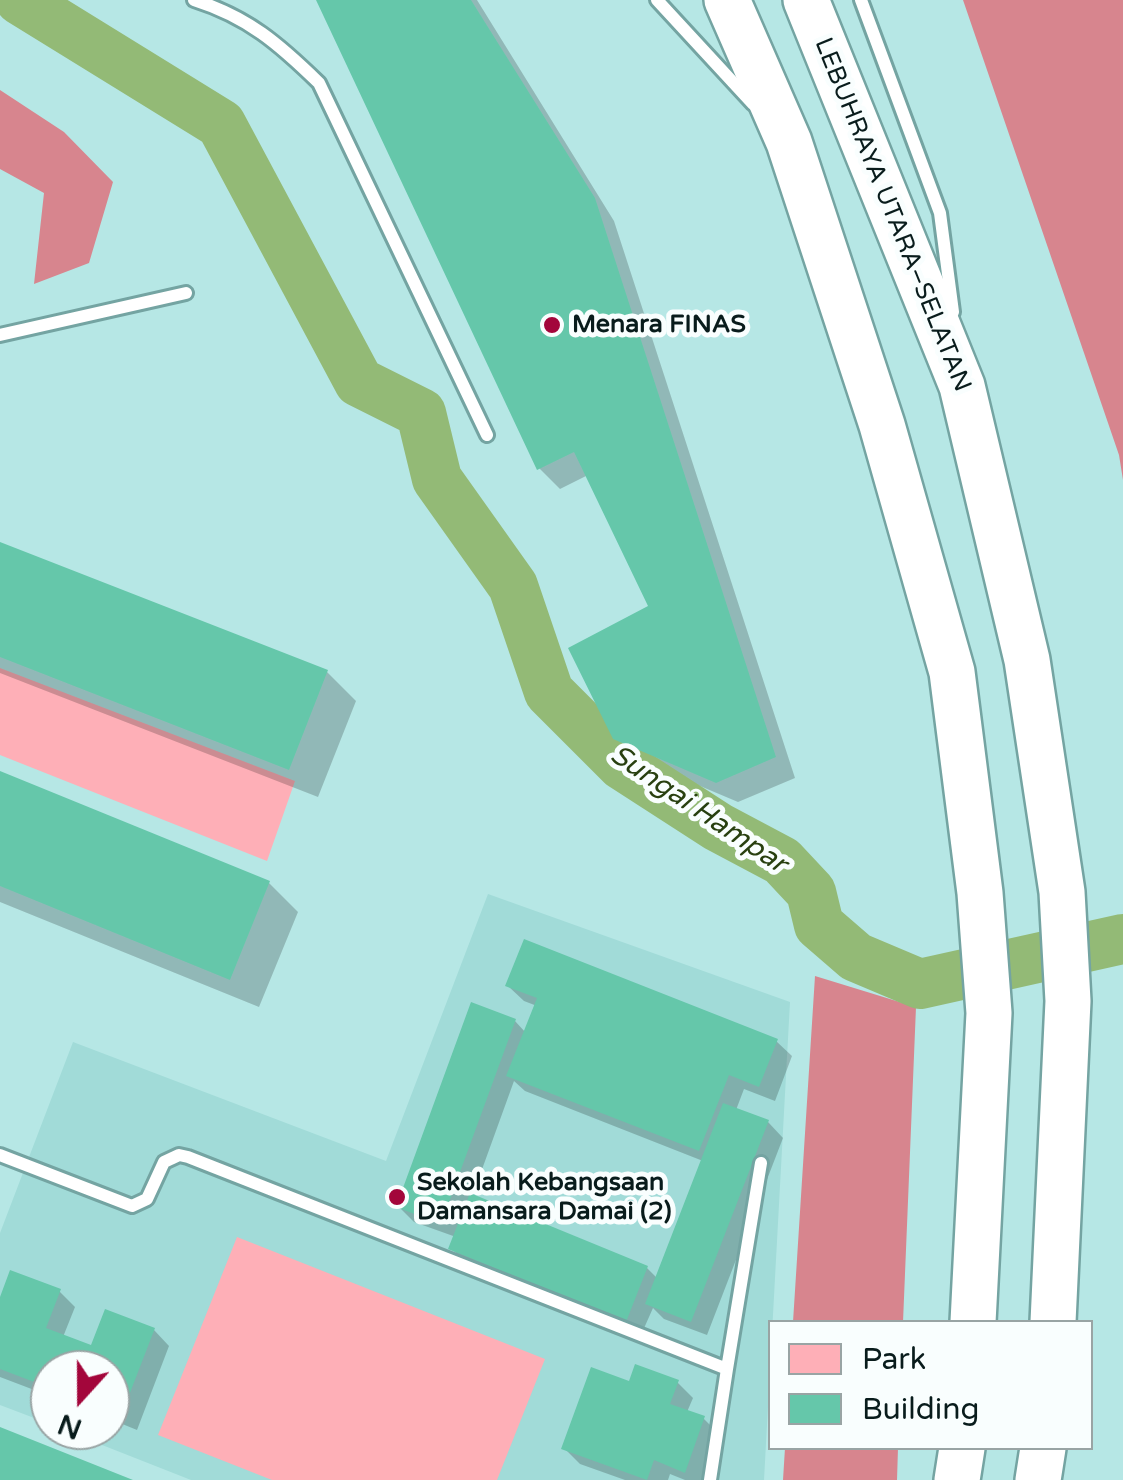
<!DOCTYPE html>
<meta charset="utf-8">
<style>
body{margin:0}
#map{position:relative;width:1123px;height:1480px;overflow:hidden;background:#b6e7e5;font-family:"Varela Round",sans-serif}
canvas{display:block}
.legend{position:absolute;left:768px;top:1320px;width:325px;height:130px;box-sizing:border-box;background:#f9fefe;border:2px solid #99a4a4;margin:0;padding:12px 18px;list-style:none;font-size:30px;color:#091c1c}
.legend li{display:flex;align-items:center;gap:20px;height:50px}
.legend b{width:50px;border:2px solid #99a4a4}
.north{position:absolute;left:30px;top:1350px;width:100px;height:100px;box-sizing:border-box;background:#f9fefe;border:2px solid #99a4a4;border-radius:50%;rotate:201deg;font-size:28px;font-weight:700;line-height:40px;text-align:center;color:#091c1c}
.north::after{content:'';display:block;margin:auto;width:35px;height:45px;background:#a3063b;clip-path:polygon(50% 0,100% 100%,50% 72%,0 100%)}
</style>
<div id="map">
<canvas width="1123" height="1480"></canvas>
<ul class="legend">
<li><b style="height:28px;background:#feafb7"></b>Park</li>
<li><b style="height:28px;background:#65c7aa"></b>Building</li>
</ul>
<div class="north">N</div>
</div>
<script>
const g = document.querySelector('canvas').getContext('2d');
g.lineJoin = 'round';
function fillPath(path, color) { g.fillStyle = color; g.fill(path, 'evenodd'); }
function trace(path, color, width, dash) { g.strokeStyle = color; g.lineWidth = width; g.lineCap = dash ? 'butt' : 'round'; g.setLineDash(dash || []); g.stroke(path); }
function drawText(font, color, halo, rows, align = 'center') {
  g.font = font + ' "Varela Round",sans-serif'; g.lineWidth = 10; g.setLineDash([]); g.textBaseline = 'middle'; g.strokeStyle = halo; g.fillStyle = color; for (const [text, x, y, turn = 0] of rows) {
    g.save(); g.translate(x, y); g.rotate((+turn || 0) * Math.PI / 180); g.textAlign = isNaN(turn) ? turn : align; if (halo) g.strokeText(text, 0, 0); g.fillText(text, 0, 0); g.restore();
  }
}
fillPath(new Path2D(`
 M488 894 790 1002 764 1480H191L64 1430H110V1370H50V1424L0 1405V1233L73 1042 386 1161Z`), '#a1dbd8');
fillPath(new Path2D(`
 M0 668 295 781 267 861 0 755Z
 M237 1237 545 1359 497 1480H272L158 1435Z`), '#feafb7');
fillPath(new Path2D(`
 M963 0H1123V480L1119 455Z
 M0 90 64 132 113 182 89 263 34 284 44 193 0 169Z
 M815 976 916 1007 903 1322H793Z
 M785 1448H898L897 1480H783Z`), '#d7858e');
fillPath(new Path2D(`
 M321 0H477L614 221 795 778 738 802 636 759 615 737 652 608 588 475 560 489 539 468Z
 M0 545 327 672 356 701 318 797 0 673Z
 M0 774 269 883 298 912 259 1007 0 902Z
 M508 986 776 1041 792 1056 775 1101 744 1089 736 1110 768 1122 783 1138 707 1335 664 1319 653 1308 641 1335 467 1264 451 1248 456 1237 414 1222 398 1206 515 1021 526 1033 537 1006 524 1001ZM514 1081 525 1091 703 1161 658 1279 647 1268 472 1197Z
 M59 1291 75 1307 63 1337 92 1348 154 1330 169 1346 137 1430 110 1419V1370H50V1396L0 1377V1304Z
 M677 1382 693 1398 687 1412 703 1418 719 1434 703 1480H685L670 1474 668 1480H625L580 1464 564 1448 631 1384Z`), '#0003');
trace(new Path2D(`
 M20 0 221 124 359 382 421 413 437 479 513 586 549 692 622 765 718 827 782 861 811 892 819 925 856 957 920 984 1123 939`), '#93ba76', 50);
fillPath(new Path2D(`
 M316 0H471L595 198 776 757 716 783 613 739 568 648 648 606 574 452 537 470Z
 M0 542 328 670 289 770 0 657Z
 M0 771 270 881 230 980 0 886Z
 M524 939 778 1039 759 1087 729 1075 699 1151 506 1076 537 998 505 986Z
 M471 1002 516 1019 441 1224 396 1207Z
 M723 1103 769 1120 691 1322 645 1304Z
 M470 1193 648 1266 626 1322 448 1249Z
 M10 1270 61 1289 46 1328 91 1345 105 1309 155 1328 121 1416 110 1411V1370H50V1388L0 1369V1297Z
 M635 1364 679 1380 670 1404 705 1416 685 1473 654 1460 647 1480 561 1449 591 1367 629 1381Z
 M0 1427 133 1480H0Z`), '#65c7aa');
const service = new Path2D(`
 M194 0C248 17 279 44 319 83L487 435
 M657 0 753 104
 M861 0 940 213 953 312
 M0 335 186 293
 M0 1155 132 1206 147 1199 164 1162 179 1155 188 1157 727 1369 710 1480
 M727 1369 761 1163`);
const motorway = new Path2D(`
 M727 0 789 142 882 425 952 672 980 893 989 1013 973 1322
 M806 0 962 386 1027 660 1062 892 1068 1001 1053 1322
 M957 1480 962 1448
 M1038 1480 1043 1448`);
trace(service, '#74a4a2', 18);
trace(motorway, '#74a4a2', 50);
trace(service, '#fff', 12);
trace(motorway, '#fff', 45);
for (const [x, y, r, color] of [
 [552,325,10,"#a3063b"],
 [397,1197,10,"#a3063b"]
]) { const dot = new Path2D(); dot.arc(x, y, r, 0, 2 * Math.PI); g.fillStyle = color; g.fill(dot); trace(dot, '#f9fefe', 4); }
drawText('25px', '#091c1c', '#f9fefe', [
 ["LEBUHRAYA UTARA–SELATAN",892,215,68]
]);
drawText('bold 25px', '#091c1c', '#f9fefe', [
 ["Menara FINAS",572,325],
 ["Sekolah Kebangsaan",417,1183],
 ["Damansara Damai (2)",417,1212]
], 'left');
drawText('italic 28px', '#284010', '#f9fefe', [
 ["Sungai Hampar",698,810,34]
]);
</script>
